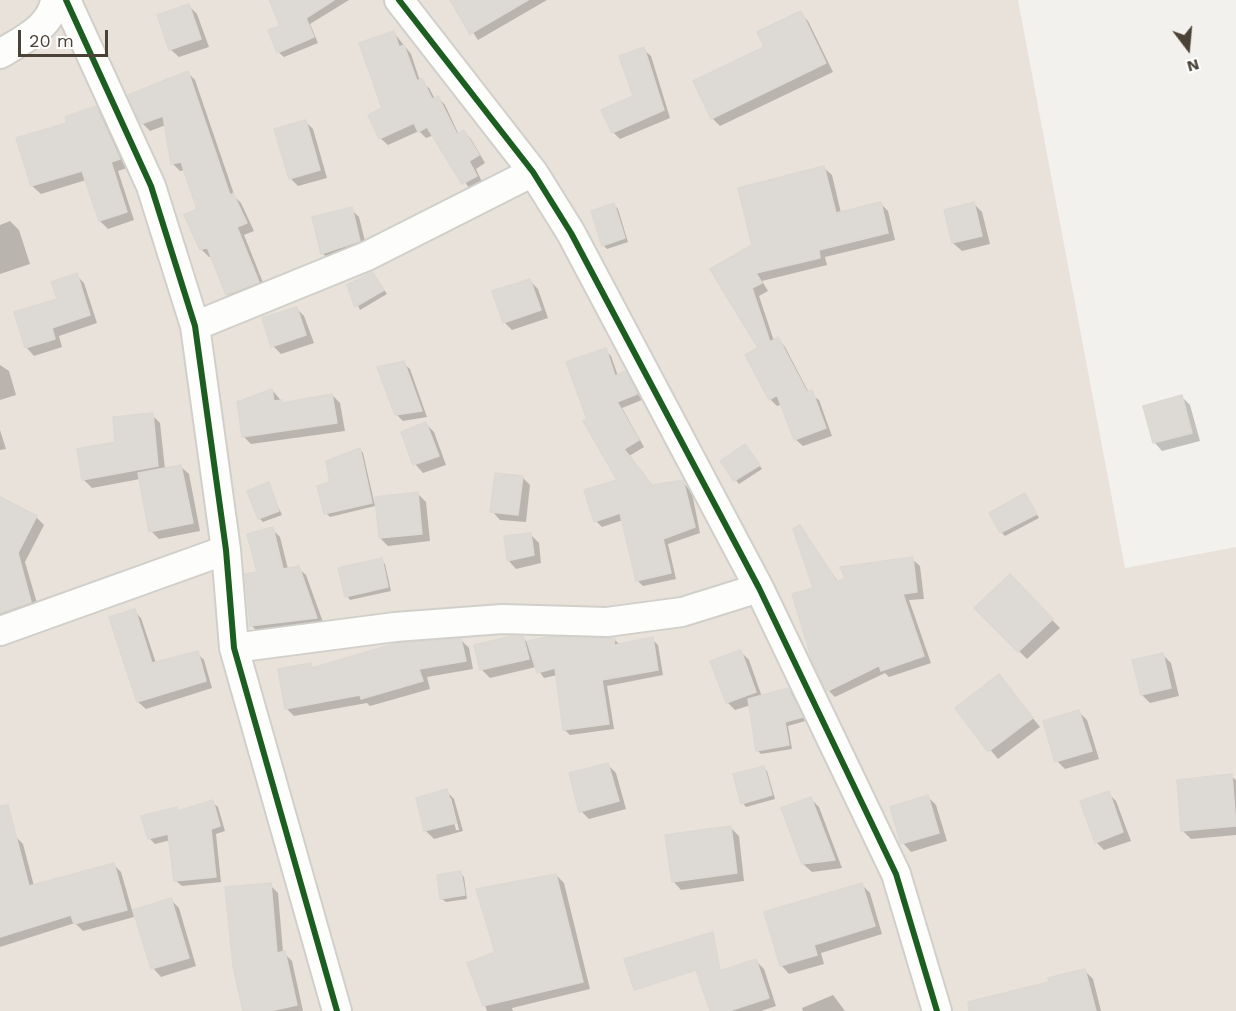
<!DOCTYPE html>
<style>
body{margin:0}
#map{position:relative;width:1236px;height:1011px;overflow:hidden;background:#f3f1ed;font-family:"Work Sans",sans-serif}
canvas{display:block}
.north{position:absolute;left:1158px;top:18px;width:60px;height:60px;-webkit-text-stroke:4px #fff;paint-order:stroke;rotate:164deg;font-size:16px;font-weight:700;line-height:24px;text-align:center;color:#4b4237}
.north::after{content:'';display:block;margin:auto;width:21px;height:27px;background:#4b4237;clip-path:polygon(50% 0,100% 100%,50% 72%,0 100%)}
.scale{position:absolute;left:18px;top:30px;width:90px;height:27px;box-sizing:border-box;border:3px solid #4b4237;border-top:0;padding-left:8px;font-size:18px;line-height:21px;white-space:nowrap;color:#4b4237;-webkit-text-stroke:4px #fff;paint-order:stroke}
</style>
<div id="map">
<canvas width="1236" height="1011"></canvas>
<div class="north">N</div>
<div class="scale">20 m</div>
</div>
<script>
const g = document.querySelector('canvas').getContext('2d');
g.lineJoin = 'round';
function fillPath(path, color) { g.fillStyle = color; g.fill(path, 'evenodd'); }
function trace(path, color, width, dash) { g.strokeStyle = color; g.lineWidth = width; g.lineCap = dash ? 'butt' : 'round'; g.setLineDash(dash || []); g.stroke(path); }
fillPath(new Path2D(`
 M0 0H1018L1125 568 1236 547V1011H0Z`), '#e8e2da');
fillPath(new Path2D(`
 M271 0H349L310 24 318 43 284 57 278 52 282 26Z
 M452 0H547L478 40Z
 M189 6 197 14 209 47 179 57 170 49Z
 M800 13 808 21 833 72 720 126 712 118 766 47Z
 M394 33 411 54 420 81 429 88 435 99 438 97 445 105 459 135 464 132 471 139 485 163 476 169 483 184 471 191 434 135 426 138 419 131 388 145 380 138Z
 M643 49 651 56 670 118 620 139 613 132 635 96Z
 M187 72 195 80 235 197 241 203 254 231 244 235 266 290 236 303 228 295 212 256 209 257 201 249 199 210 185 170 180 171 172 163 166 125 150 131 142 123Z
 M96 108 104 116 127 168 118 171 134 220 108 229 100 221 86 180 41 194 32 186 69 124Z
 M305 121 313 129 327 178 298 186 290 178Z
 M824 168 832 175 841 213 881 204 888 211 895 240 825 257 827 265 762 281 768 291 759 296 774 341 778 339 785 347 809 393 819 400 832 436 803 446 795 439 782 404 777 406 770 399 760 349 712 269 753 246Z
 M974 204 982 212 990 244 962 251 953 243Z
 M614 205 618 209 628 242 607 249 603 245Z
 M351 209 359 217 367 249 331 261 322 253Z
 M10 221 19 230 30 264 0 274V225Z
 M372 273 387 294 360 310 349 286Z
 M76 275 84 283 97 323 59 336 62 347 34 356 26 347Z
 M530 281 538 289 548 318 512 330 504 322Z
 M296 308 304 316 314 343 281 354 273 346Z
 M605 350 611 356 618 376 625 373 642 400 622 408 644 447 629 456 652 486 683 482 692 493 700 533 668 544 676 579 643 586 637 580 623 520 602 527 596 521 619 481 589 420Z
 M403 363 410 369 427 417 403 421 396 414Z
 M0 365 9 371 16 395 0 400Z
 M272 390 284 404 332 395 340 403 345 431 251 444 243 436Z
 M1182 397 1190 405 1200 441 1162 451 1154 442Z
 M152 415 160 423 165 469 180 466 189 474 200 531 159 539 151 531 140 479 92 488 84 480Z
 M426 424 434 432 446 465 423 473 415 464Z
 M0 430 6 449 0 450Z
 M745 445 762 469 739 484 722 461Z
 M360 449 363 453 375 506 330 517 326 513Z
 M522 477 530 485 526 522 500 520 492 511Z
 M268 484 282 515 263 522 259 518Z
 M418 494 426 502 430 541 388 546 380 538Z
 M1025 495 1039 518 1005 536 1001 532Z
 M0 513 36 517 44 525 25 562 39 610 0 626Z
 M799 527 839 583 912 559 920 566 924 599 909 600 931 663 889 677 885 673 835 697 829 691 886 663 885 661 828 690 815 589Z
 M272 529 280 537 288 569 298 568 306 575 324 625 259 633 251 625 259 574Z
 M531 535 539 543 541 563 516 569 508 560Z
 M381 560 385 564 391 591 350 600 347 596Z
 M1010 577 1060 628 1027 659 976 608Z
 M134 611 141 618 156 663 197 653 204 660 212 688 146 709 138 702 111 618Z
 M523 638 528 643 614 639 620 645 652 639 658 645 663 675 607 686 614 729 570 735 564 729 557 675 544 678 536 667 490 678 482 670Z
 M461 640 469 648 473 669 427 677 430 689 370 706 367 703 294 716 286 708 311 665 314 669Z
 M741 652 749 660 762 697 788 689 792 693 805 721 788 726 792 749 761 754 757 750 751 705 735 710 727 702Z
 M1163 655 1171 663 1179 696 1150 703 1142 695Z
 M999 676 1040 727 998 759 957 709Z
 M1079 712 1087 720 1099 759 1065 769 1057 761Z
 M608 765 616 773 626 809 589 819 581 811Z
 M763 767 767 771 775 799 746 807 743 803Z
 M1231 776 1236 780V835L1191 839 1183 831Z
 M446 791 454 799 463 831 434 839 426 831 418 799ZM448 798H451L459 830H456Z
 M1108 793 1116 801 1131 841 1104 850 1096 842Z
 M928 797 936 805 947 841 911 852 903 843Z
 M811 799 819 807 842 868 812 872 803 864Z
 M212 802 218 807 225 831 216 834 221 882 182 886 176 881 171 840 155 844 149 838 176 808 180 812Z
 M730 827 739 836 744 881 681 890 673 881Z
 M15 836 23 844 34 886 114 865 121 872 134 917 83 931 75 923 0 947V840Z
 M460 873 464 877 467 899 446 902 442 899Z
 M556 875 564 883 590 989 512 1008 513 1011H487L469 963 496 953Z
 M270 885 278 893 283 952 292 961 303 1011H244Z
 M862 885 870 893 882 934 821 953 824 964 789 974 781 965Z
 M171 900 179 908 196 966 161 977 153 968Z
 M756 961 764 969 776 1006 761 1011H712Z
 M1085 971 1093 979 1101 1011H971Z
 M833 995 845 1011H803L802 1008Z`), '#0003');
const building = new Path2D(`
 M269 0H334L306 18 314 37 277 53 268 30 280 26Z
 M450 0H528L470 34Z
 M189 4 201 39 169 50 157 15Z
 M801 11 826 63 711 119 693 81 764 47 757 32Z
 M394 31 399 47 404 45 417 81 422 78 432 99 438 96 457 134 464 130 479 155 469 161 477 176 462 184 427 127 418 132 414 123 379 139 368 115 382 108 359 43Z
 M644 47 664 110 612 133 601 110 633 96 619 56Z
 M188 71 230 195 233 193 247 223 237 227 259 282 226 295 207 247 200 250 184 215 197 209 181 162 171 164 163 116 141 124 128 95Z
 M96 106 120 159 111 162 127 212 99 221 82 171 31 186 16 138 67 123 65 117Z
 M306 120 320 170 289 179 274 129Z
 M824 166 836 213 881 202 888 233 819 250 820 258 756 273 762 283 752 288 770 342 778 337 807 392 812 390 826 428 794 440 777 395 769 400 745 355 758 348 710 269 752 245 738 188Z
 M974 202 982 236 952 243 944 210Z
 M614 203 625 238 602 246 591 211Z
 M352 207 360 241 321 254 312 217Z
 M372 272 384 290 355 307 347 285Z
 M77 273 90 315 52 328 55 339 25 348 14 312 57 299 51 282Z
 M530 279 541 310 503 323 492 291Z
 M297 307 306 335 271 347 262 318Z
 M606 348 615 376 626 371 637 394 617 402 639 440 624 449 652 485 683 480 695 527 663 539 671 573 636 581 620 513 594 522 584 490 617 480 583 421 587 419 566 362Z
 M404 361 422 411 395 415 377 367Z
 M272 389 274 401 282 400V403L332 394 337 423 242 437 237 402Z
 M1182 395 1192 433 1153 443 1143 406Z
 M153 413 158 466 82 480 77 449 115 442 113 417Z
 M426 422 439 456 413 465 401 432Z
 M745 444 760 465 734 481 720 461Z
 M360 448 372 503 324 514 317 486 330 482 326 461Z
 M181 465 193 523 149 532 138 473Z
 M495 473 523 476 518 515 490 512Z
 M269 482 279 511 258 519 247 491Z
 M418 492 422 534 379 538 375 497Z
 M1025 493 1037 514 1000 533 989 513Z
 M0 497 37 516 18 553 31 602 0 613Z
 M800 525 837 582 845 578 840 567 913 557 917 592 903 594 924 656 881 671 879 665 826 691 812 660 792 594 813 588 793 529Z
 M273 527 283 569 299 566 317 618 250 626 245 574 257 572 247 534Z
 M531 533 534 555 507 561 504 536Z
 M382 558 388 587 345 597 338 568Z
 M1010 574 1053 619 1018 652 974 608Z
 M135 609 152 663 198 651 206 681 137 702 109 617Z
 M512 636H523L529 659 480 670 474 645Z
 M548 637 615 638 614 645 653 637 658 670 602 680 609 724 563 730 555 668 537 673 527 641Z
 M461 639 466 661 419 669 423 681 361 699 360 695 285 709 278 669 311 663 312 668 397 643Z
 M741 650 756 692 726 703 710 661Z
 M1163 653 1171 688 1141 695 1132 660Z
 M999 674 1033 718 988 752 955 708Z
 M788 688 803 717 785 722 789 745 756 751 748 699Z
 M1079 710 1092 751 1055 762 1043 721Z
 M608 763 619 801 579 812 569 773Z
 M764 766 772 795 741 804 733 774Z
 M1232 774 1236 826 1181 831 1177 780Z
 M447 789 456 823 424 831 416 798Z
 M1109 791 1123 832 1095 843 1080 801Z
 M928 795 939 833 901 844 890 807Z
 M811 797 835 860 802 864 781 808Z
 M213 800 220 826 211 829 216 877 174 881 168 834 148 839 141 816 177 807 178 811Z
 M8 805 29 886 114 863 127 910 74 924 71 915 0 937V806Z
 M731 826 737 873 672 882 665 835Z
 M461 871 465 895 440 899 437 875Z
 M556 874 583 982 483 1006 467 963 495 952 476 889Z
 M271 883 277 953 285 951 297 1005 270 1011H243L233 966 225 887Z
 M862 883 875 926 814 945 817 955 780 966 764 912Z
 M171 898 189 958 151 969 133 910Z
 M713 932 720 971 756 959 769 998 729 1011H710L696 970 634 990 624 959Z
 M1085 969 1096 1011H969L968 1002 1049 982 1048 978Z`);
fillPath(building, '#dddad5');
trace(building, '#dcd8d2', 1.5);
const street = new Path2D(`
 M66 0 151 186 195 326 226 550 234 648 337 1011
 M399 0 533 172 571 233 759 588 896 874 937 1011
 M0 54C22 40 51 28 55 0
 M195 326 367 256 533 172
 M0 631 226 550
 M234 648 395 627 502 619 607 622 682 612 759 588`);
trace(street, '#d1cfca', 32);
trace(street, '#fdfdfc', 28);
trace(new Path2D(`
 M66 0 151 186 195 326 226 550 234 648 337 1011
 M399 0 533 172 571 233 759 588 896 874 937 1011`), '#1b5e20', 6);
</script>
